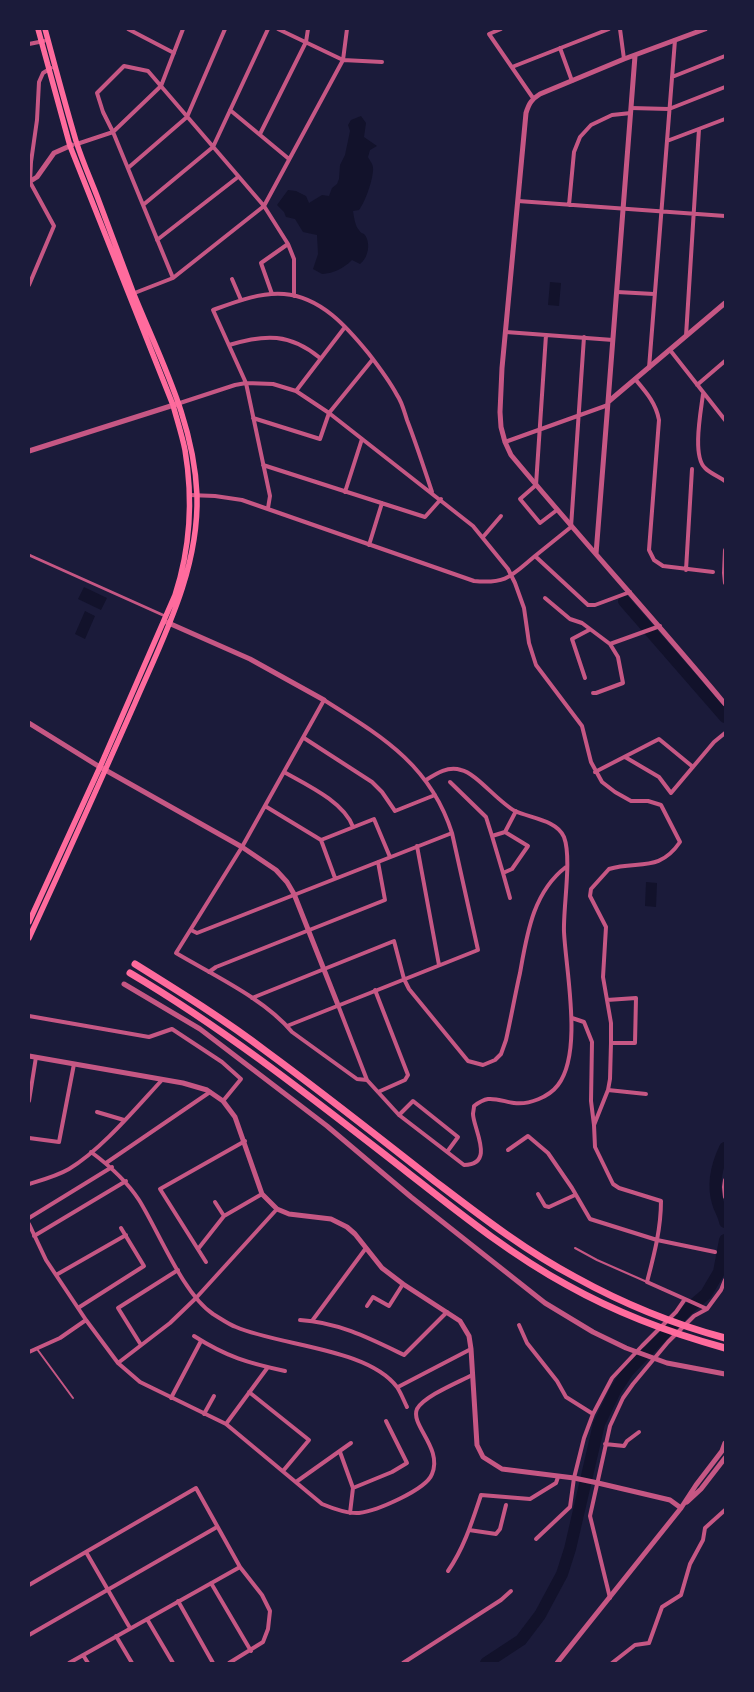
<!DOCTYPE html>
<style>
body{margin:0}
#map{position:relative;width:754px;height:1692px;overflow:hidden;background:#1b1b3a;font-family:Quicksand,sans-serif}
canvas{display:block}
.frame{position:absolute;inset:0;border:30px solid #1b1b3a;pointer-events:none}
</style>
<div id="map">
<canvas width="754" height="1692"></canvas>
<div class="frame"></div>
</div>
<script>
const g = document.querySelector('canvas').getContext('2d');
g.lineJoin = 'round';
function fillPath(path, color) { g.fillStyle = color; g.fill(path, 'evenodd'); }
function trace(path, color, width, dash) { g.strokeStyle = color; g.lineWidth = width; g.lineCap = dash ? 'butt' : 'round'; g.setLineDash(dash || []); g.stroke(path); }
fillPath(new Path2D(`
 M361 116 366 123 364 137 377 146 370 150 368 157C370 161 373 164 373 168 374 177 365 203 359 210L353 211C354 217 355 226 359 230 361 234 362 232 365 235 371 244 368 258 360 264L352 260C343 269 334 273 322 274L313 269 318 254 317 235 303 232 295 219 286 217 284 212 277 205 288 190 296 191 306 196 309 203 322 195 329 196 332 188 337 184 339 179 340 165 345 155 350 131 348 125 351 120Z
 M550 282 561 283 559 306 548 305Z
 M84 587 107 598 101 610 78 599Z
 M85 611 95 616 85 639 75 634Z
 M646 882 657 883 656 907 645 906Z`), '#12122b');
trace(new Path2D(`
 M624 601 725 717
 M725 1148C717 1165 712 1184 718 1203 720 1210 724 1215 725 1222
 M486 1663 521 1640 540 1615 562 1574 570 1549 599 1424 615 1391 628 1371 686 1311 706 1294 719 1272 725 1240`), '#12122b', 12);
trace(new Path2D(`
 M575 1248 597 1260 647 1282
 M37 1349 73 1398`), '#c65784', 2);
trace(new Path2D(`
 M29 555 165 616`), '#c65784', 3);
trace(new Path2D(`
 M128 29 174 53
 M278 29 343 60 382 62
 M501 29 489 34 533 98
 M620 29 624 59
 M29 44 44 41
 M560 48 572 81
 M512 67 609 29
 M672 77 725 56
 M631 108 669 109 725 87
 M230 110 289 159
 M260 134 306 42 308 29
 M667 141 725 119
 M77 144 113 132 161 86 183 29
 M128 168 187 117 225 29
 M518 201 725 216
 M143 205 213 147 268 29
 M569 205 574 152 580 137 591 125 612 115 631 113
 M157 240 238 177
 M173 278 113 132 103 112 97 93 124 66 148 71 264 206 288 244 294 259V296
 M232 279 241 300
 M29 285 54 226 30 182 31 162 37 120 39 82 43 73 51 68
 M617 292 654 294
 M132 294 173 278 264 206 343 60 347 29
 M272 294 261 263 288 244
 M506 332 613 340
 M546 335 536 485 520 499 540 523 557 510
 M686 336 699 129
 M584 337 571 527 535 556 588 605H595L630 592
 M229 345C265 334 290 333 320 358
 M670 350 725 420
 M649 368 675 40
 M635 379C646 392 656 403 659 420L649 550 654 560 663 566 713 572
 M697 385 725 361
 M296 391 345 327
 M703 394C701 411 692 456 705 468 710 473 719 477 725 481
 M180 403 235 385 246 383 273 384 296 391 329 413 473 526 508 569 515 583 524 608 529 643 536 665 582 726 591 762 602 782 615 792 631 801H648L661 805 680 842C659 873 638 860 609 869L591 889 590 896 606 927 603 977 611 1023V1043L610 1079 608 1090 594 1125 595 1147 613 1184 619 1188 661 1201C661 1229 654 1255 647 1282L685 1299 676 1312 642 1346 612 1378 593 1414 584 1438 574 1478 570 1507 536 1539
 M253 418 320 439 329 413 373 359
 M505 442 608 405
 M263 465 425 517 441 499
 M345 492 362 439
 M189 495 215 496 242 500 474 581C507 584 511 576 535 556
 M268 508 270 496 246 383 213 310C235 302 260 292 284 294 321 297 347 327 369 354 379 367 389 380 397 395 402 402 404 411 407 420 416 443 424 468 432 492
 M483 537 501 516
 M369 545 382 503
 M725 550 724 573 725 583
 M686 570 692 469
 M545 598 570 619 582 623 610 644 660 626
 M585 678 572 639 589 630
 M593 693H596L623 683 618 657 610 644
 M304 738 372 782 382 792 395 811 435 795
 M625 757 659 777 671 793 714 742 725 733
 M284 772C307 785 344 802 353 827
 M595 772 659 739 693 767
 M450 782 486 817 492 836
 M265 806 321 840 335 878
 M505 832 528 846 512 869 503 873 492 836 505 832 516 811
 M321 840 374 819 390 857
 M417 846 439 965
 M503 873 510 898
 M191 930 197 933 452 833
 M209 972 216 967 385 900 378 862
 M375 990 408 1075 405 1080 378 1092
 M252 998 394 941 404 979 409 989 468 1061 483 1065 495 1060 501 1054 506 1040C511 1018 515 995 520 973 527 934 533 892 566 867
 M607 1000 636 998 635 1043H611
 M338 1005 367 1080
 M29 1016 149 1037 172 1029 222 1062 241 1079 223 1101
 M572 1018 584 1022 592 1042 591 1101 594 1125
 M287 1026 478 950 452 833C430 764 381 736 324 700L242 847 176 953C213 975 265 999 292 1032L357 1079 367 1080 399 1115 464 1165C496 1165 473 1128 473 1114 473 1112 474 1109 474 1106 478 1103 482 1100 488 1099 496 1098 506 1102 514 1103 529 1105 549 1097 558 1085 583 1052 566 972 564 932 563 908 572 858 564 837 557 820 530 818 515 811 498 802 476 773 461 770 448 766 437 773 426 780
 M608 1090 646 1094
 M29 1101 36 1057
 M97 1112 124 1120
 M399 1115 413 1101 458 1137 447 1152
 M29 1138 59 1142 74 1064
 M508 1150 528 1136 548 1153 572 1188 590 1219 657 1240 715 1252
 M91 1152C110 1166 126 1180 139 1200 159 1232 183 1294 213 1314 220 1318 228 1324 236 1327 280 1346 368 1348 397 1387 401 1393 404 1401 407 1407
 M106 1163 210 1092
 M725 1180 724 1187 725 1197
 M29 1184C42 1180 57 1176 69 1169 101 1150 136 1108 162 1080
 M538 1194 545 1206 549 1207 575 1195
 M215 1202 224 1216
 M29 1218 112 1167
 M29 1224 46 1260 86 1320 118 1363 140 1382 226 1424 322 1504C334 1509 347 1514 359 1513 376 1511 426 1490 432 1474 443 1448 410 1425 417 1409 424 1396 459 1382 472 1375
 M34 1236 126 1181
 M198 1249 224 1216 262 1194
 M206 1262 160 1189 245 1141
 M56 1275 126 1235
 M685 1299 707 1309
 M367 1306 373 1297 389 1306 403 1284
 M78 1308 144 1266 121 1228
 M300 1320C338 1322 371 1339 404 1355L447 1312
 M312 1321 366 1248
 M519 1325 527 1343 557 1381 566 1397 593 1414
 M194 1336C227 1357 248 1363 285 1371
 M141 1345 118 1308 178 1270
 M29 1352 60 1338 86 1320
 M118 1363 170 1323 196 1298 277 1209
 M398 1387 471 1349
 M249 1392 309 1440 283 1471
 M171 1398 201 1341
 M204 1414 214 1396
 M226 1424 268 1367
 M605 1444 624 1446 627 1441 639 1432
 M340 1452 353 1488 350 1513
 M296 1482 351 1443
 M353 1488 392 1472 407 1463 386 1421
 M469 1530 496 1534 500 1529 506 1505
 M86 1552 130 1628
 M448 1571C464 1548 472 1522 481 1495L530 1499 556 1483 558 1477
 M211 1583 251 1651
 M29 1585 196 1488 240 1567 262 1595 270 1611 268 1629 263 1642 229 1663
 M610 1598 590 1516 610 1426 623 1398 633 1384 668 1342 694 1316 707 1309 721 1290 725 1280
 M178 1601 213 1663
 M147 1619 173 1663
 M29 1635 217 1527
 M116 1636 132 1663
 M83 1655 88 1663
 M69 1663 240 1567
 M403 1663 501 1600 511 1591
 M612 1663 635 1645 649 1643 662 1607 681 1595 690 1564 703 1540 705 1528 725 1510`), '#c65784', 4);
trace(new Path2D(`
 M705 29 624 59 540 94C532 99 529 103 526 113L502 368 500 412 501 427 505 442 511 455C581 539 655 620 725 704
 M29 182 37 177 54 153 72 145
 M608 402 635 56
 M29 451 177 404
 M596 554 608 402 725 303
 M164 621 250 659 324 700
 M29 723 100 767 242 847 276 870 287 882 294 894 338 1005
 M124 984 200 1029 327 1126 411 1197 545 1303 593 1332 626 1348 667 1363 725 1374
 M29 1056 183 1083 207 1090 223 1101 235 1117 262 1194 277 1209 289 1214 331 1219 347 1227 355 1234 382 1268 403 1284 460 1321 469 1336 471 1349 477 1445 483 1457 502 1469 574 1478 598 1483 670 1500 681 1508
 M687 1502 701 1489 725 1458
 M557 1663 681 1508 696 1485 722 1451 725 1443`), '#c65784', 5);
trace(new Path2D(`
 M29 922 100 767 175 595C190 549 193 498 185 450 182 435 177 420 173 405L70 146 38 29
 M29 938C65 860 100 782 135 703 164 636 199 570 197 495 194 421 160 359 133 292 121 260 109 228 97 196 90 178 82 160 76 141 65 104 55 66 45 29`), '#ff6b9d', 5.5);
trace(new Path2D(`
 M135 964C180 992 225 1020 267 1052 323 1093 377 1136 432 1179 478 1214 524 1250 575 1277 622 1303 673 1324 725 1338
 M130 973C228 1031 317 1102 407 1172 458 1212 510 1254 567 1285 617 1313 670 1333 725 1348`), '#ff6b9d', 7);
</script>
